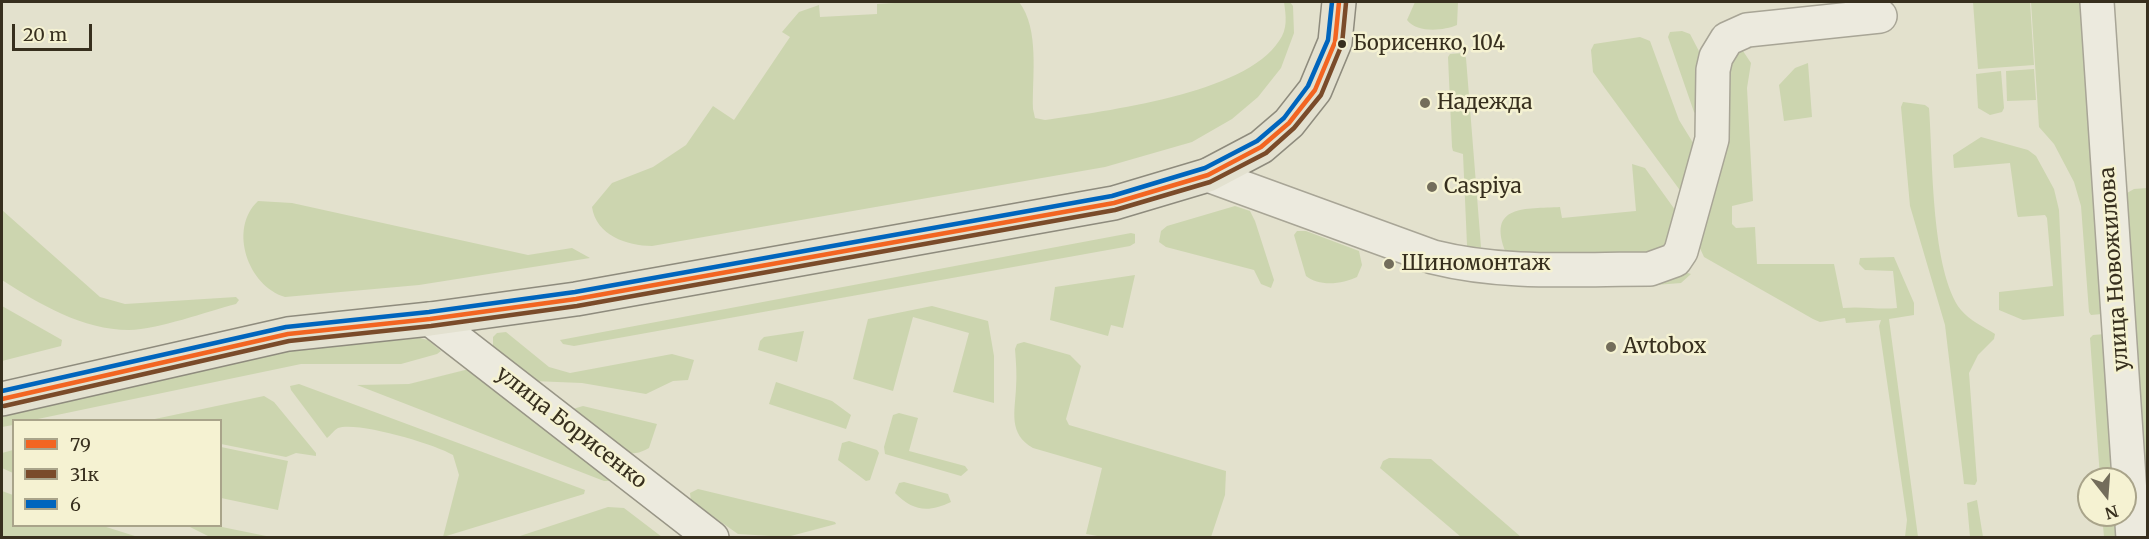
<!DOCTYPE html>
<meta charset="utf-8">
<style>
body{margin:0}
#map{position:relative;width:2149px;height:539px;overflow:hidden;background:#e3e1cd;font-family:Merriweather,serif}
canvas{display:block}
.frame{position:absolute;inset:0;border:3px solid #372f1e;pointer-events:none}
.legend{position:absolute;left:12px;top:419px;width:210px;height:108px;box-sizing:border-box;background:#f5f2d2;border:2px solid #a9a48a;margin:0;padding:8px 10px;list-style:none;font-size:18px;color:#372f1e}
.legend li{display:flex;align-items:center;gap:12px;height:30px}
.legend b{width:30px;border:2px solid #a9a48a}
.north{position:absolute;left:2077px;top:467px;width:60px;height:60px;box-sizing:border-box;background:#f5f2d2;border:2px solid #a9a48a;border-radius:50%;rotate:163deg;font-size:16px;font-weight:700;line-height:24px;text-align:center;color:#372f1e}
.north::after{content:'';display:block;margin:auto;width:21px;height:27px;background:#736d5b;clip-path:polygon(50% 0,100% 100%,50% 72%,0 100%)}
.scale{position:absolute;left:12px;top:24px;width:80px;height:27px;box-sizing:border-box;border:3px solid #372f1e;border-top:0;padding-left:8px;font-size:18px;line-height:21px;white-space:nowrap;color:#372f1e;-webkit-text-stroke:4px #f5f2d2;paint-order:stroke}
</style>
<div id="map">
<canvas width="2149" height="539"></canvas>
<div class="frame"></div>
<ul class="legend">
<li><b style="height:8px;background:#f26522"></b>79</li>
<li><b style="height:8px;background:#7a4b2a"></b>31к</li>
<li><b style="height:8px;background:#0065bd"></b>6</li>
</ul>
<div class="north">N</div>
<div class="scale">20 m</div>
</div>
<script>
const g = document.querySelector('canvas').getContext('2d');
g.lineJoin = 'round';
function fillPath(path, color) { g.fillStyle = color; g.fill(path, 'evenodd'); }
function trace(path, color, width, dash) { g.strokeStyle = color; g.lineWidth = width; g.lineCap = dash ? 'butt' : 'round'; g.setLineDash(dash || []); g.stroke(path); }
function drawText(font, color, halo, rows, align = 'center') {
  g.font = font + ' Merriweather,serif'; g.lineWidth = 5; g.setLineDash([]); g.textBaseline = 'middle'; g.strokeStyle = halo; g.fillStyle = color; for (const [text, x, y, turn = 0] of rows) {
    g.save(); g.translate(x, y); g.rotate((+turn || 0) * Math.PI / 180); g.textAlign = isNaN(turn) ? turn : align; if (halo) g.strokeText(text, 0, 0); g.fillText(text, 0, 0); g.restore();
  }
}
fillPath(new Path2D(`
 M911 2H1019C1040 29 1032 77 1033 109L1035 118 1045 120C1105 111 1245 94 1279 41 1288 29 1286 16 1284 2H1290L1293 6 1294 33 1281 68 1258 97 1232 119 1192 142 1105 167 652 246C627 246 596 235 592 207L612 183 653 167 686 145 713 106 734 120 790 37 782 32 799 12 819 5 820 17 877 14V4Z
 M1415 2H1458L1457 25C1443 31 1417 33 1407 20Z
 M1973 2H2030L2034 65 1978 69Z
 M2031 2H2082L2102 314 2091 315 2089 312 2081 206 2074 182 2054 144 2039 127Z
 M1682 31 1690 34 1701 55 1698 116 1694 112 1668 37 1670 32Z
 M1640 37 1650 41 1679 120 1695 146 1683 190 1679 189 1593 72 1591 50 1594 44Z
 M1743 51 1751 63 1747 88 1753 201 1732 206V224L1736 228 1755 227 1757 264H1834L1843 308C1862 306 1878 310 1897 308L1893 271 1865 270 1859 264 1860 258 1894 257 1914 303V315L1889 319 1918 537H1905L1907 520 1879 326 1881 320 1846 323 1845 318 1820 322 1813 319 1704 257 1698 244 1729 65 1737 52Z
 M1463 53 1466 58 1481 247 1477 251 1468 249 1467 245 1463 154 1453 151 1452 147 1448 57 1450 54Z
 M1808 63 1812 117 1784 121 1779 85 1795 68Z
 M2034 69 2036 100 2007 101 2006 71Z
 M2001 71 2004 108 2002 112 1990 115 1978 108 1976 74Z
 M1903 102 1925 105 1929 108C1933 160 1931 271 1961 310 1969 320 1984 327 1995 334L1994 339 1978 355 1969 373 1977 481 1975 485 1964 484 1945 325 1910 206 1901 107Z
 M1981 137 2028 150 2036 156 2054 189 2059 210 2064 316 2023 320 1999 310V292L2053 286 2047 218 2045 215 2018 217 2017 214 2010 163 1954 168 1953 155Z
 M1632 164 1645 168 1678 214 1675 236 1660 255 1506 253C1486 204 1526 209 1560 207L1562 218 1636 211Z
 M2147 188V537L2125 202 2127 193 2134 189Z
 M258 201 292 203 528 255 572 248 590 258 419 285 285 297C248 286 228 229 258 201Z
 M1235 206 1250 211 1255 221 1274 280 1271 288 1261 284 1254 270 1166 247 1159 242 1161 231 1167 226Z
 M2 210 100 297 125 304 236 297 239 300 236 304C206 312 159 329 129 330 83 330 39 304 2 280Z
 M1297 231H1306L1359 251 1362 265 1357 277C1343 284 1319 287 1306 276L1294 235Z
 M1131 233 1135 234V243L1130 246 574 346 563 344 560 340Z
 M1682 271 1691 274 1681 283 1655 285Z
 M1135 275 1123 328 1111 325 1108 336 1050 320 1055 287Z
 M2 306 62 340 61 346 2 361Z
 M932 306 988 321 994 356V403L953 392 969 333 913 317 893 391 853 379 868 319Z
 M804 331 797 362 758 350 760 341 764 337Z
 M506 332 549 367 570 373 672 354 694 360 688 380 673 381 646 394 582 383 533 381 493 346V337L497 333Z
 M2105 334 2115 479 2100 477 2090 338 2093 335Z
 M420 338 428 340 441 351 437 354 401 364H301L33 420H14L13 425 2 427V415L296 350Z
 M1024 342 1070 355 1081 366 1066 419 1069 425 1226 471 1225 495 1211 537 1109 538 1086 534 1102 468 1033 448C1008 434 1015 411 1016 388 1017 375 1016 362 1015 349L1017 344Z
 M469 369 611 478 610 481H604L357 385 409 384Z
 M776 382 832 401 851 415 846 429 769 404Z
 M299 384 585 490 584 494 443 537 459 475 453 455C435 444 357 421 338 428 334 430 331 435 327 438L291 390 290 386Z
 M264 396 274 402 316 453V456L296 453 286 457 221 444 220 420H150Z
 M583 406 657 424 649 448C643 451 638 454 631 453 617 450 582 420 573 409Z
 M899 413 918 418 909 451 965 466 968 470 961 476 885 454 884 447 893 415Z
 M849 441 877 450 879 453 870 480 866 481 838 460 842 443Z
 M221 447 288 461 278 510 221 498Z
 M13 450H14L13 473 2 468V453Z
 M1389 458 1431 459 1521 537H1461L1380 468 1383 461Z
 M904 482 948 494 951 502C928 513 913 511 895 493L899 483Z
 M698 489 835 522 836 524 787 537 738 534 691 501 690 493Z
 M2 491 13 495 14 526H103L138 537H2Z
 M1977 500 1983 537H1970L1967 503Z
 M608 507 624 508 662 537H517Z
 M2102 515H2120L2122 537H2104Z
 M188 526H217L271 537H210Z`), '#ccd5af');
const street = new Path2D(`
 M2097 2 2133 538
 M1208 175 1433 257C1505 275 1577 269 1650 269L1675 260 1681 251 1712 139 1713 70 1716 57 1727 39 1747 30 1880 16`);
const secondary = new Path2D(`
 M430 319 712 538`);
const primary = new Path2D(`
 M2 399 288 334 430 319 576 299 1114 203 1208 175 1261 147 1289 123 1315 90 1335 42 1339 2`);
trace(street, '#a8a596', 36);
trace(secondary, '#989586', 36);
trace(primary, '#8e8b7d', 36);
trace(street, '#eceade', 33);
trace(secondary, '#eceade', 33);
trace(primary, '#e3e1d0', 33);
trace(new Path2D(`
 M2 399 288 334 430 319 576 299 1114 203 1208 175 1261 147 1289 123 1315 90 1335 42 1339 2`), '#f26522', 4.5);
trace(new Path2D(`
 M4 406 289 341 431 326 577 306 1115 210 1210 182 1266 153 1294 128 1321 95 1342 44 1346 3`), '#7a4b2a', 4.5);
trace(new Path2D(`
 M2 391 286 327 429 312 575 292 1112 196 1205 168 1257 141 1284 118 1308 86 1328 40 1332 2`), '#0065bd', 4.5);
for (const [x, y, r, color] of [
 [1342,44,5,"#372f1e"],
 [1425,103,6,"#736d5b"],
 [1432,187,6,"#736d5b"],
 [1389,264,6,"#736d5b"],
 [1611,347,6,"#736d5b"]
]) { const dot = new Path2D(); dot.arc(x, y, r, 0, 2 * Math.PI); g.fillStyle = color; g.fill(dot); trace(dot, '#f5f2d2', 2); }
drawText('20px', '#372f1e', '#f5f2d2', [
 ["Борисенко, 104",1353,44]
], 'left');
drawText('21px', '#372f1e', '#f5f2d2', [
 ["Надежда",1437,103],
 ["Caspiya",1444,187],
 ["Шиномонтаж",1401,264],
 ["Avtobox",1623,347]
], 'left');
drawText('21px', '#372f1e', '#f5f2d2', [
 ["улица Новожилова",2115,269,-94],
 ["улица Борисенко",571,428,38]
]);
</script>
